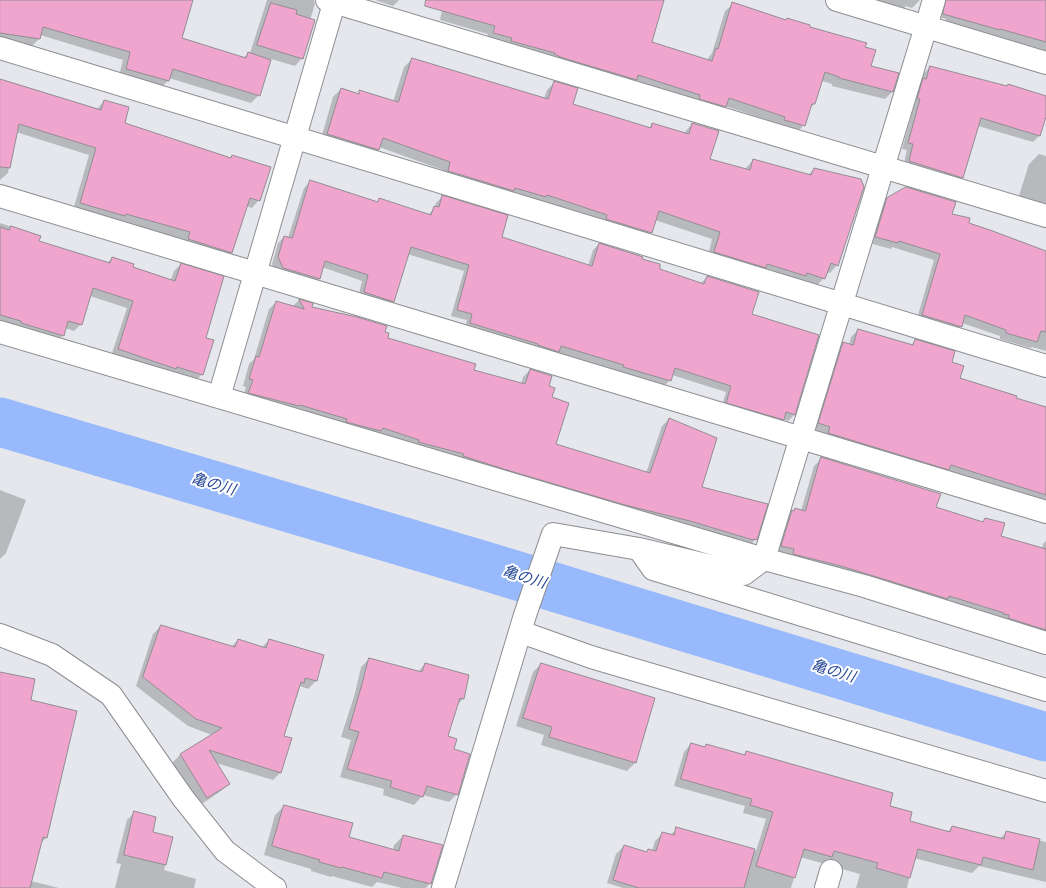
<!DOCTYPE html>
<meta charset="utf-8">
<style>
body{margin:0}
canvas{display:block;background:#e5e7ec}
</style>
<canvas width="1046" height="888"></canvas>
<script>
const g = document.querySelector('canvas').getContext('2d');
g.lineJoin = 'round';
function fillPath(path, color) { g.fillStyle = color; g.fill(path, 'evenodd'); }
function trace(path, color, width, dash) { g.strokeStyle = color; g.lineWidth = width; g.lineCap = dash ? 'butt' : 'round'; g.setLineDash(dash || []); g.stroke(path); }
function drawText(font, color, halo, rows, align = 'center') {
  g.font = font + ' "Sofia Sans Condensed","Noto Sans JP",sans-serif'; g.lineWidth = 4; g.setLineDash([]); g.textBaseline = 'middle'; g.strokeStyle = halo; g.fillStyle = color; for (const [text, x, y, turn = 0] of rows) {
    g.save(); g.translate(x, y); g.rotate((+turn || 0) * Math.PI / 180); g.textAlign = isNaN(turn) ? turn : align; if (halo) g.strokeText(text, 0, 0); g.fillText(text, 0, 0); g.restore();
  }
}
fillPath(new Path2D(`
 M0 0H192L180 39 243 58 249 53H250L267 0H314L315 4 310 20 302 58 295 66 271 59 259 95 251 103 169 78 168 81 160 88 119 76 123 60 40 35 39 39 32 46 0 41Z
 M375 0H399L393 6Z
 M442 0H663L651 42 707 61 709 57 712 53 725 11 733 4 808 28 864 48 870 66 892 92 885 99 832 86V84L822 81 814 104 810 108 804 125 797 132 777 127 779 124 725 106 718 114 486 40 488 34 440 20 443 6Z
 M862 0H920L912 8 906 6 900 12Z
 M936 0H1046V52L944 25 946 19 937 16Z
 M412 59 544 99 547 90 555 82 572 105 648 128 652 125 684 133 692 124 709 160 745 170 746 168 753 160 808 175 814 169 837 265 830 273 826 272 824 278 816 286 707 260 712 239 655 220 651 232 643 240 441 179 443 170 379 147 378 150 370 157 320 142 333 97 341 89 357 94 360 92 393 102 404 67Z
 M930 67 1046 97V114L1039 136 1033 142 978 126 962 178 956 184 903 168 907 150 902 149 914 106 911 105 917 86 921 82 924 73Z
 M0 80 97 109 104 101 123 123 230 158 232 156 259 200 252 208 246 206 231 252 224 259 181 246 184 239 73 210 89 155 16 132 8 173 0 180Z
 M1039 154 1046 156V210L1017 202 1029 164Z
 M310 182 376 203 380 200 428 215 435 207 436 203 442 197 500 238 588 266 593 250 599 244 641 259 658 270 700 284 707 277 750 315 818 336 794 415 788 421 783 419 777 426 721 409 726 392 672 375 670 380 664 386 618 373V371L557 353 552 358 465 329 467 320 451 316 464 271 407 254 393 301 387 307 358 298 362 281 322 267 319 279 313 285 277 274 272 264 278 243 284 237 288 238 304 188Z
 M888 199 951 214 968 224 1046 252V351L1032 347 1030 348 1000 339V336L962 323 961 327 954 333 916 322 934 260 892 247 891 249 869 243 881 205Z
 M0 223 39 236 38 241 107 263 112 258 132 267 171 280 174 271 181 264 205 339 202 374 195 382 111 356 127 308 90 296 81 324 74 331 65 328 63 335 56 342 0 325Z
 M299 300 312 304 311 308 384 332 386 338 473 370 521 384 523 377 530 370 548 386 551 398 555 444 646 473 662 426 669 419 701 488 756 539 749 546 242 400 246 387 243 386 249 364 254 359 269 309 276 302 292 307Z
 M858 330 910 346 916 340 951 363 959 378 1015 399 1046 408V504L822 440 824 433 812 430 836 350 843 343 849 345 851 337Z
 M821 459 935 508 982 523 985 519 1000 537 1042 549 1043 544 1046 541V639L775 553 785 519 795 509 801 511 814 466Z
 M0 490 26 500 6 553 0 559Z
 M161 626 231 647 238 640 262 647 269 640 316 681 308 689 300 686 283 736 281 772 273 780 216 763 229 784 221 791 199 806 172 763 180 755 212 735 188 726 136 686 153 634Z
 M369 659 418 672 425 664 463 699 457 705 447 737 453 750 457 794 449 802 423 795 414 805 383 795 384 789 340 777 351 740 341 737 355 693 361 667Z
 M541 664 635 763 627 771 541 745 544 735 516 726 533 672Z
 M0 673 29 700 46 838 40 844 31 881 59 888H0Z
 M691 744 704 747 706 745 743 756 746 752 888 807 908 822 947 832 952 827 999 839 1006 833 1046 842V882L979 866 972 873 914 858 907 888H856L860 874 800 857 791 888H623L607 883 616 854 624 846 646 853 648 851H652L655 841 663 833 670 835 677 829 756 851 766 819 743 813 745 806 674 786 684 752Z
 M284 806 348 838 393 850 394 845 403 836 430 883 426 888H402L377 882 372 887 332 876 331 877 311 871V869L264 855 275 815Z
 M135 812 151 833 172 838 164 870 196 879 194 888H115L121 864 116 863 127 820Z`), '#0003');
trace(new Path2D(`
 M0 422 485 566 1046 737`), '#98b9fb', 49);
const building = new Path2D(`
 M0 0H193L182 38 246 58 248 52 271 60 260 96 173 69 169 81 126 69 130 52 43 27 40 39 0 33Z
 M426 0H664L652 42 712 61 716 48 718 49 732 2 786 20 787 18 810 25V27L867 43 865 47 876 50 871 66 899 73 893 92 839 78V77L825 72 815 104H812L805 126 784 120 785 117 729 98 726 107 699 99 700 95 638 75 637 80 563 58 554 54 555 53 511 41 512 38 493 33 495 26 425 6Z
 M946 0H1046V42L1000 29V30L943 14Z
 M271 3 297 10 296 14 315 20 303 59 257 45Z
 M412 58 548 99 554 81 578 88 573 104 651 128 652 123 689 134 692 123 719 131 710 159 750 170 753 159 811 175 814 168 861 179 864 187 838 266 831 263 825 279 807 273 806 276 767 264 766 268 714 252 720 232 659 211 652 233 606 219 607 215 547 195 546 197 515 188 514 191 448 171 450 162 383 138 379 150 327 134 341 88 359 94V90L398 102Z
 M930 66 1007 86 1008 84 1046 96V117L1040 136 981 118 963 178 909 161 913 144 908 143 920 99H917L923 78 926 79Z
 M0 79 101 110 104 100 129 107 125 123 231 158 232 155 271 167 260 201 250 198 232 253 188 239 190 232 126 214 125 216 80 203 96 148 19 124 10 168 0 167Z
 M310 180 378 202 379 198 431 215 434 206 439 207 442 195 508 215 502 237 592 266 599 243 643 257 642 259 660 264V269L704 284 707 276 759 292 752 314 819 335 795 415 786 412 784 420 726 403 731 386 675 368 671 381 623 367 624 365 561 346 559 352 538 345V344L470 323 472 314 457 310 469 265 411 247 394 302 364 292 368 275 325 261 320 279 283 268 278 257 284 236 292 238Z
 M906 187 956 202 952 214 970 218 969 223 990 230 1046 251V332L1041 331 1037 342 1006 333V330L965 315 962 327 922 315 940 254 899 241 898 243 875 237 887 198Z
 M11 226 41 236 39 241 110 263 112 257 134 264 133 267 175 281 181 263 224 276 206 338 214 340 203 375 177 367 176 369 118 349 133 301 93 288 82 325 68 321 64 336 21 323V321L0 315V227L9 230Z
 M299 299 313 303 312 307 357 317 387 326 385 332 389 333 388 338 476 364 474 370 525 384 530 369 552 376 549 386 555 388 552 397 569 403 556 444 650 473 669 418 717 438 702 487 768 504 757 540 754 539 753 540 690 521 625 505 510 471 463 456 464 454 418 442 419 440 383 428 381 431 346 422 347 419 300 405 299 406 248 393 253 380 249 379 256 356 259 357 276 301 304 309Z
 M858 329 913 345 915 339 955 351 952 362 964 366 960 378 1017 396 1016 398 1046 407V495L951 465 949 470 828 433 830 427 818 423 843 342 853 345Z
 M821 457 941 494 936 507 983 522 985 518 1005 523 1001 536 1046 549V630L1008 618 1009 615 1003 614 1004 613 949 596 948 599 841 566 793 554 794 549 781 546 792 510 794 511 795 508 805 511Z
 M161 625 235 647 238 639 266 648 269 639 324 655 317 681 305 678 304 683 301 682 284 736 292 738 281 773 209 750 230 784 207 798 180 754 222 728 196 719 143 677Z
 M369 658 422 672 425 663 469 675 464 699 460 698 448 736 457 739 454 749 470 754 458 795 427 786 423 797 390 787 392 781 347 769 359 732 349 729 362 684Z
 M541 663 655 698 636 763 549 737 552 727 523 718Z
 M0 672 35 679 31 700 77 711 47 838 43 837 30 888H0Z
 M691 743 705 747 706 744 745 755 746 751 893 793 890 806 912 812 910 821 950 832 952 826 1004 839 1006 831 1040 839 1033 870 983 857 981 865 918 849 910 878 876 868 878 863 834 851 832 857 804 849 795 878 756 866 773 812 750 805 752 799 681 779Z
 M284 805 353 823 349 837 399 851 403 835 443 845 431 884 384 872 382 878 342 867 341 868 319 862 320 860 272 846Z
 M134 811 156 817 153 832 173 837 166 865 124 855Z
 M676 827 755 849 744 888H639L613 880 624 845 647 852 648 849 656 851 662 832 674 835Z`);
fillPath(building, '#f0a5ce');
trace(building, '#928d90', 1);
const minor = new Path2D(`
 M327 0 1046 216
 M837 0 1046 63
 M0 48 1046 366
 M0 196C349 300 697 408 1046 512
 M0 332 764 559 864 586 1046 643
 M219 397 335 0
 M639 549 653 569 1046 690
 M521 632 591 657 1046 791
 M0 635 52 655 111 695 183 798 225 851 273 887 275 888
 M443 888 525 615 553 534 639 549 744 574 764 559 934 0
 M826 888 831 871`);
trace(minor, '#8c8e92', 24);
trace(minor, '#fff', 22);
drawText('italic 15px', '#284a96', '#fff', [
 ["亀の川",213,485,16],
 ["亀の川",524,578,17],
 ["亀の川",833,672,17]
]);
</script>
